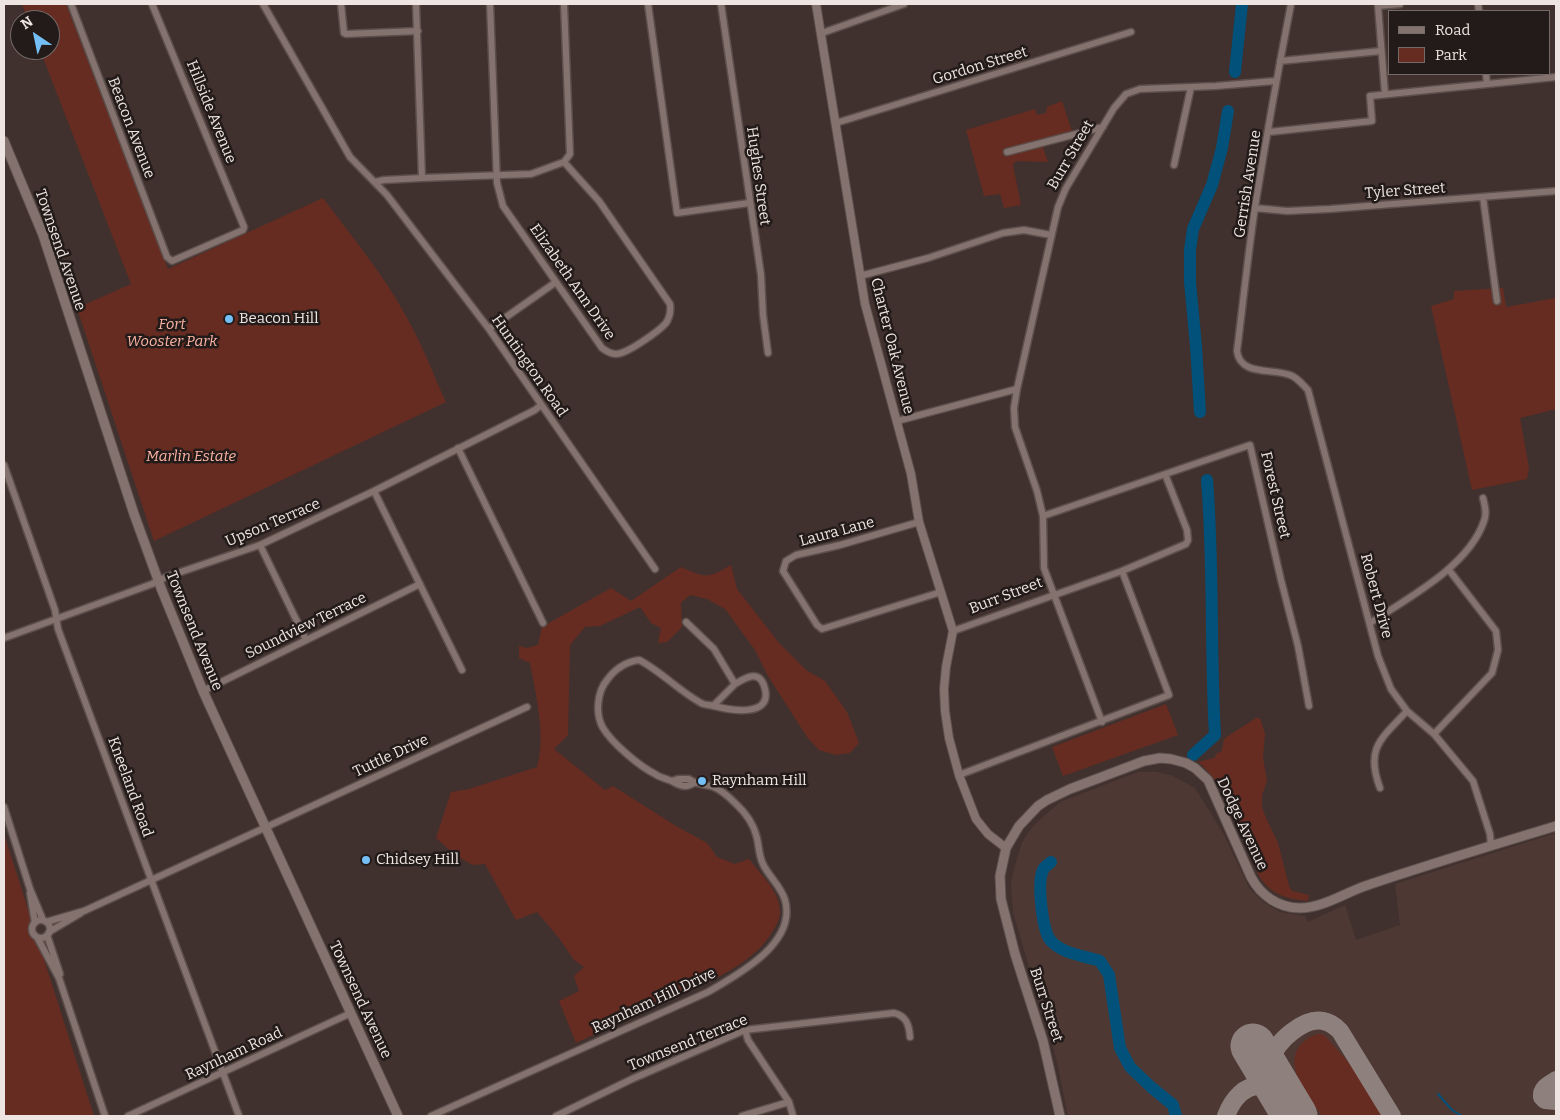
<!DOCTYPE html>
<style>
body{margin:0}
#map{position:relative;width:1560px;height:1120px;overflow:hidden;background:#40312e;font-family:Bitter,serif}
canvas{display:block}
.frame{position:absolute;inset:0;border:5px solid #eee4e1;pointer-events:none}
.legend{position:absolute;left:1388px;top:10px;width:162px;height:65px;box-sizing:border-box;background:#221b19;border:1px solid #746b69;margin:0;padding:6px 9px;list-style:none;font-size:15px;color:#eee4e1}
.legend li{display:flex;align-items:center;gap:10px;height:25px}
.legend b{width:25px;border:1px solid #746b69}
.north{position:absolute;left:10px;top:10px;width:50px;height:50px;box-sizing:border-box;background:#221b19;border:1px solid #746b69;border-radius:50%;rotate:326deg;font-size:14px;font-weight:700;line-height:20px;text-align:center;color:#eee4e1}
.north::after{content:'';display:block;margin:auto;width:18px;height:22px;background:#74c0f6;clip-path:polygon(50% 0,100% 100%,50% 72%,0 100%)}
</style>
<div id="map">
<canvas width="1560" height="1120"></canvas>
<div class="frame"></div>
<ul class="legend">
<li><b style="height:6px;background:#84726e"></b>Road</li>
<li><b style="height:14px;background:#672c21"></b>Park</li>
</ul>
<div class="north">N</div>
</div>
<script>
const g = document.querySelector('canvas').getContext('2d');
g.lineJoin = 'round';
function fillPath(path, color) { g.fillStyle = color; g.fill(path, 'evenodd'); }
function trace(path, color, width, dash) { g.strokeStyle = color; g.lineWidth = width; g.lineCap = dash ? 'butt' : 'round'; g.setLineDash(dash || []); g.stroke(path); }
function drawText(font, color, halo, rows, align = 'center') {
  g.font = font + ' Bitter,serif'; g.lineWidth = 5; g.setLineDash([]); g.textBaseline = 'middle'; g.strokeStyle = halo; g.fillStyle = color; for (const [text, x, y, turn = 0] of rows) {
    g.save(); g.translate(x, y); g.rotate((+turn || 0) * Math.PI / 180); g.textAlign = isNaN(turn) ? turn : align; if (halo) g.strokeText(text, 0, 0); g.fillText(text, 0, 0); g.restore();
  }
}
fillPath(new Path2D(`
 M1138 772H1156L1171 775 1195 788 1223 833 1249 888 1263 902 1280 912 1305 916 1308 922 1345 905 1356 940 1400 925 1395 884 1556 833V1116H1068L1057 1061 1013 912 1011 884 1014 869 1022 842 1033 826 1060 802Z`), '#4e3834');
fillPath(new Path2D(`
 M22 4H66L168 269 323 198C352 237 384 275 407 318 422 344 433 374 446 402L154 541 77 308 131 284 40 50H50V20H28Z
 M1062 101 1072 131 1041 142 1048 162 1016 161 1013 165 1021 205 1004 208 1000 194 984 196 966 130 1035 109 1037 115 1046 113 1047 107Z
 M1503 288 1506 307 1556 298V409L1520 418 1529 468 1527 479 1472 490 1431 306 1454 299V291Z
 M731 565 737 589 779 643 806 670 825 681 847 712 859 743 850 753 836 755 819 750 807 737 768 676 755 650 725 609 707 599 690 595 681 603 682 627 667 642 658 643 661 628 651 623 640 607 600 626 585 627 570 645 568 735 554 749 605 790 613 786 676 826 707 843 717 857 735 864 749 859C761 875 782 893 780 915 779 924 765 944 758 950 734 972 702 985 673 998 640 1013 608 1028 576 1043L559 1001 579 991 574 976 584 967 574 960 559 938 537 912 516 920 485 864 473 865 456 856 436 838 451 792 469 789 537 767C546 736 536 695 530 663L519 658V646L527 648 538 645 542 627 611 588 631 601 681 567C706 578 707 579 731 565Z
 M1166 704 1178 735 1063 776 1052 747Z
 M1256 718H1260L1265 734 1263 758 1267 781 1262 795V807L1266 818 1278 843 1289 886 1292 891 1309 895 1308 901C1286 899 1269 894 1258 874 1243 838 1228 786 1198 762L1214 758 1218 752 1220 753C1224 748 1222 743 1225 738Z
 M4 834 94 1116H4Z
 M1318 1034 1324 1035 1328 1039 1354 1069 1383 1116H1322C1310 1097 1285 1070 1298 1048 1303 1041 1310 1036 1318 1034Z`), '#672c21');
trace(new Path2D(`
 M1438 1094 1452 1110 1462 1116`), '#01517a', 2);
trace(new Path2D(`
 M1235 72 1242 4
 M1200 412 1196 346 1190 282V250L1193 229 1212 185 1222 148 1228 111
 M1193 755 1215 735C1210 650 1214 565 1207 480
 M1051 862C1049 864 1044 867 1043 870 1037 882 1042 932 1051 941 1063 954 1084 956 1100 961L1109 975 1120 1048 1130 1067 1151 1087 1173 1105 1176 1116`), '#01517a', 12);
trace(new Path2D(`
 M1556 1080C1549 1085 1541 1088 1542 1097L1545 1100 1556 1101
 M1274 1081C1272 1073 1270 1066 1272 1058 1276 1041 1305 1017 1323 1021 1330 1022 1335 1026 1340 1031L1392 1116
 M1226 1116C1232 1100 1245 1082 1265 1087 1271 1089 1277 1094 1283 1097`), '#8d807d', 18);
trace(new Path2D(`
 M1253 1046 1295 1116`), '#8d807d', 45);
const minor = new Path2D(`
 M71 4 167 257 172 261 243 230 244 227 152 4
 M263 4 350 157 387 195 489 329 655 569
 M341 4 344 33 346 34 418 31
 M416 4 422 178
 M490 4 497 183 503 206 602 348C606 351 610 354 616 354 627 354 659 331 666 323 670 317 671 311 670 304L599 201 564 162
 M564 4 570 154 564 162
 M648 4 677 213 749 203
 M721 4 761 275 763 315 768 353
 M1291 4C1278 71 1266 139 1255 207 1248 255 1243 303 1237 351 1240 376 1271 368 1290 375 1297 377 1303 385 1308 390L1378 656 1391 689 1407 711 1434 734 1473 781 1490 834 1491 846
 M1478 4 1479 11
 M822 33 904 4
 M1280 61 1381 51
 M1486 74 1487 84
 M1385 94 1378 6 1400 4
 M836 123 1131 32
 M1269 132 1372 121 1370 96 1556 77
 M1007 152 1103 127
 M1174 165 1191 87
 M375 182 384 180 422 178 531 174 564 162
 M1483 197 1497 301
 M1255 208 1287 211 1330 209 1556 191
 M860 276 928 258 1003 233 1024 230 1051 235
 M489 329 556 282
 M897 421 1017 389
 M458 448 543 623
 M4 465 55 610 58 629 239 1116
 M374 491 462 670
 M1043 516 1250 445 1281 580 1298 646 1309 706
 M919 522 840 545 796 555 786 561 783 571 817 625 822 629 941 592
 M260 545 306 640
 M686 622 714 649 735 684C747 677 760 669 765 689 772 718 729 710 714 706 711 705 706 705 703 704 681 693 661 671 639 660 625 662 615 669 607 680 597 692 595 714 603 728 612 743 639 766 655 774 659 777 664 778 669 780 675 782 680 787 687 786 688 786 692 784 694 783
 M1370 623C1408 598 1469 566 1484 521 1487 514 1485 506 1483 498
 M953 631 1122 571 1186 544 1188 540 1187 530 1165 474
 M4 638 152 584 166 577 260 545 374 491 535 410 541 405
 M203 691 420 584
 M713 706 735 684
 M1102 722 1044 568 1043 516 1037 491 1015 427 1014 408 1017 389 1058 207 1066 188 1114 108 1126 94 1140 89 1216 86 1275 81
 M1434 734 1492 673 1498 650 1496 631 1449 570
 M959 775 1169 695 1122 571
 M1380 788C1365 748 1381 739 1407 711
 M4 807 30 889 43 920
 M30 893 35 923
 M32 929a9 9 0 1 1 18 0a9 9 0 1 1-18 0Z
 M46 922 84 911 527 707
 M49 932 81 913
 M47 935 60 974
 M37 937 59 978 105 1116
 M745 1030 748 1040 789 1102 793 1116
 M128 1116 351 1013
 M431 1116 708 992C739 974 797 943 785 900 781 886 769 877 763 864 759 856 759 847 757 838 754 825 745 812 735 803 729 797 721 790 714 787 705 784 696 785 689 779H678L672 781
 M556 1116 632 1079 745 1030 894 1013C906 1016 909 1024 910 1037
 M742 1116 789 1102`);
const tertiary = new Path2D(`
 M816 4 865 304 911 474 919 522 953 631 946 667 944 689 945 711 949 738 959 775 976 819 988 834 1006 848`);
const secondary = new Path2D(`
 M4 141 43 235 134 514 161 588 203 691 398 1116
 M1060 1116 1043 1041 1015 954 1001 899 1000 876 1006 848 1019 826 1038 806 1047 800 1070 789 1144 761 1160 758 1171 759 1186 763 1195 768 1208 780 1251 877C1261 896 1279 908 1300 908 1323 908 1346 892 1368 885 1430 864 1493 845 1556 826`);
trace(minor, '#5b4e4b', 9);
trace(tertiary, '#5b4e4b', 10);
trace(secondary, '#5b4e4b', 11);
trace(minor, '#84726e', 6);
trace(tertiary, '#84726e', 8);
trace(secondary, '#84726e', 9);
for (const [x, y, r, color] of [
 [229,319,5,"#74c0f6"],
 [702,781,5,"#74c0f6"],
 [366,860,5,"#74c0f6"]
]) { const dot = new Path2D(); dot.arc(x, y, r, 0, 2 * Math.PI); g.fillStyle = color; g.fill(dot); trace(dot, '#221b19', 2); }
drawText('15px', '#eee4e1', '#221b19', [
 ["Gordon Street",980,66,-17],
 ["Hillside Avenue",211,112,68],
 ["Beacon Avenue",131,128,69],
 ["Burr Street",1071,155,-60],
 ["Hughes Street",758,176,82],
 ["Gerrish Avenue",1248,184,-81],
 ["Tyler Street",1405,191,-4],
 ["Townsend Avenue",60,250,71],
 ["Elizabeth Ann Drive",572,282,55],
 ["Charter Oak Avenue",892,346,76],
 ["Huntington Road",529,366,55],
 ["Forest Street",1275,495,77],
 ["Upson Terrace",273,523,-23],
 ["Laura Lane",837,532,-15],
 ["Burr Street",1006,596,-21],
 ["Robert Drive",1376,596,75],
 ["Soundview Terrace",306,626,-26],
 ["Townsend Avenue",194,631,68],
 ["Tuttle Drive",391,756,-25],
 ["Kneeland Road",130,787,70],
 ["Dodge Avenue",1242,824,65],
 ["Townsend Avenue",360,1000,65],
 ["Raynham Hill Drive",654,1001,-25],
 ["Burr Street",1046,1005,72],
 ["Townsend Terrace",688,1043,-22],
 ["Raynham Road",234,1054,-25]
]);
drawText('15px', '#eee4e1', '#221b19', [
 ["Beacon Hill",239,319],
 ["Raynham Hill",712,781],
 ["Chidsey Hill",376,860]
], 'left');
drawText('italic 15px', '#feb4a4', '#221b19', [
 ["Fort",172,325],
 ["Wooster Park",172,342],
 ["Marlin Estate",191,457]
]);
</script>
